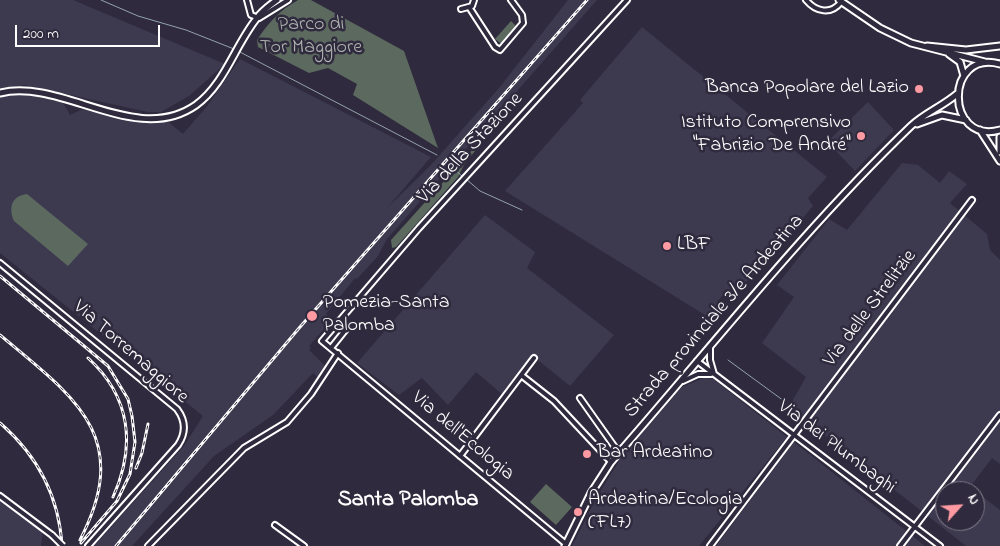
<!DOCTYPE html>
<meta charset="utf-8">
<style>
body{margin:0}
#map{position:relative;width:1000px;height:546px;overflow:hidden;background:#2f2a3d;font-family:"Indie Flower",sans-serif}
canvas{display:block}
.north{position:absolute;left:935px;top:481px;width:50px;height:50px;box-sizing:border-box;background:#2f2a3d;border:1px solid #827f8b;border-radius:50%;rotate:64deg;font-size:14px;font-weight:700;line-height:20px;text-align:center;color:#fff}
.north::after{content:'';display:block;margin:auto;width:18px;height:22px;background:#ff9aa2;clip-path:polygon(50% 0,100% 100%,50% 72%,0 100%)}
.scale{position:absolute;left:15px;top:25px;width:145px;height:22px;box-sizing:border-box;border:2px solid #fff;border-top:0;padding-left:6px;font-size:15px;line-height:18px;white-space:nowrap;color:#fff;-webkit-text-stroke:4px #2f2a3d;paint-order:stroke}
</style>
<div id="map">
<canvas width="1000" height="546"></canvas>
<div class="north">N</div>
<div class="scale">200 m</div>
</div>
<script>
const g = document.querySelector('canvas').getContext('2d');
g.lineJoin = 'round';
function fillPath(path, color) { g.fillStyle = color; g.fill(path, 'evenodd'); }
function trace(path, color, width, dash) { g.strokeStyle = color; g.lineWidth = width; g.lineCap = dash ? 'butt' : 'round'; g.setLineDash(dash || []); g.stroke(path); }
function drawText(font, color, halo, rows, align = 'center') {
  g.font = font + ' "Indie Flower",sans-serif'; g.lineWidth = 5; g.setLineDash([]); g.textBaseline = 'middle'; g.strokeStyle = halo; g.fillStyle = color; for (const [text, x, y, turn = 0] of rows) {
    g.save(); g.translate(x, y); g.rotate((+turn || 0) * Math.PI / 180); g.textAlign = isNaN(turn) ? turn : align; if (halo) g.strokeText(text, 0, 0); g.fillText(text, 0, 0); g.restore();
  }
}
fillPath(new Path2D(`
 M0 0H73L225 64 189 96 161 112H148L25 85 0 89Z
 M568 0H597L387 239 378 256 357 279 355 278 326 314 332 320 309 346 311 348 309 350 325 366 320 379 313 373 273 415 214 456 132 546H94L184 446 203 416 0 253V97L23 94 44 97 63 103 70 115 85 108 142 122 167 121 183 134 208 105 240 59 431 157 387 208 430 166 499 88Z
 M642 27 827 177 808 198 813 206 782 243 732 298 722 296 717 302 724 308 713 320 505 191 583 103 580 100Z
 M868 102 894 130 855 171 827 142Z
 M902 163 918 165 940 183 949 171 967 184 950 203 987 234 990 250 1000 260V464L992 458 970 487 1000 510V546H966L789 407 806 377 762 343 794 297 777 285 829 219 847 230ZM945 491H975V521H945Z
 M485 215 535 252 527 268 614 335 570 386 533 356 503 395 476 372 448 405 422 378 399 395 357 363Z
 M704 378 713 379 787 437 699 546H572L598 495 621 458 682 387Z
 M794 442 925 546H716Z
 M0 498 43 531 41 546H0Z`), '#3d3a50');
fillPath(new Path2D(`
 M298 0H311L404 51 438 148 353 95 357 84 328 68 309 73 258 47 257 40C268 23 280 10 298 0Z
 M511 21 518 28 503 45 495 39Z
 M474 148 476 150 465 163 458 177 396 247 392 248 391 240Z
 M27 194 88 244 68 266 14 221C8 207 12 196 27 194Z
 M546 484 572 507 556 525 530 502Z`), '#5c695f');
trace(new Path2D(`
 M101 0 138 16 186 30 234 49
 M238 51 437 155
 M453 168 463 177
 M466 179 480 191 522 210
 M728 360 784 401`), '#94a3ad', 1);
const street = new Path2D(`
 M247 0 251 15 259 18 288 0
 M806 0C816 12 831 15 841 2
 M469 7 495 47 500 50 523 23 522 15 511 0
 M461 9 472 6 474 0
 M0 263 177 409C186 421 186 433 178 445L88 546
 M710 347V360L714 374
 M331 348 347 328 339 321
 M697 361 940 546
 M521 375 554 401 611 462
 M683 381 698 374H711
 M580 398 619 453
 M460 456 534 358
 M0 496 52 535
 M275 525 304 546
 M566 544 322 341 419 228 627 0
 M148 546 244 448 287 422 311 394 338 353
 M710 546 972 200
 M900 546 1000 415`);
const secondary = new Path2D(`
 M839 0 880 28 911 43 985 62
 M927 46 966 50 1000 46
 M949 54 960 62 964 76
 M1000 64C944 49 945 145 1000 130
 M0 93C63 78 136 147 196 105 225 84 235 45 257 18 262 11 270 5 277 0
 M917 124 942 115 966 120
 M980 130 1000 161
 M1000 137V152
 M565 546 591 493 611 462C710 349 802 231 911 126 925 113 943 106 957 94`);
trace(street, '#fff', 8);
trace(secondary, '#fff', 9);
trace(street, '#2f2a3d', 4);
trace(secondary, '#2f2a3d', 5);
const rail = new Path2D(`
 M0 276 108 366 128 399 132 416 135 442 130 474 117 501 81 543
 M0 335C74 397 134 436 80 540
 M88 358C131 397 136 446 113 497
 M0 423C38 456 59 496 62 546
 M136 468 142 453 148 424
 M116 546 300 327 587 0`);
trace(rail, '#fff', 3);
trace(rail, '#2f2a3d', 1, [4]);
const streetBridge = new Path2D(`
 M52 535 63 546`);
trace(streetBridge, '#fff', 8, []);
trace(streetBridge, '#2f2a3d', 4);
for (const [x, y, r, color] of [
 [919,89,5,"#ff9aa2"],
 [861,136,5,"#ff9aa2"],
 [667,246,5,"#ff9aa2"],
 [312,316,6,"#ff9aa2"],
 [587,454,5,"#ff9aa2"],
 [578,512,5,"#ff9aa2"]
]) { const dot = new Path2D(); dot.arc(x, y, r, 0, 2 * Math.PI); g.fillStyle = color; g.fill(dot); trace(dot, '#2f2a3d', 2); }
drawText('20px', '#aeb4af', '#2f2a3d', [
 ["Parco di",311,26],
 ["Tor Maggiore",311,49]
]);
drawText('20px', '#fff', '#2f2a3d', [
 ["Banca Popolare del Lazio",909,89,"right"],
 ["Istituto Comprensivo",851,124,"right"],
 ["\"Fabrizio De André\"",851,147,"right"],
 ["LBF",677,246],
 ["Pomezia-Santa",323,304],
 ["Palomba",323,327],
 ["Bar Ardeatino",597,454],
 ["Ardeatina/Ecologia",588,501],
 ["(FL7)",588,524]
], 'left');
drawText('20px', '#fff', '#2f2a3d', [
 ["Via della Stazione",471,149,-47],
 ["Via delle Strelitzie",871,309,-53],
 ["Strada provinciale 3/e Ardeatina",715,317,-49],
 ["Via Torremaggiore",130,353,41],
 ["Via dell'Ecologia",462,437,40],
 ["Via dei Plumbaghi",836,448,37]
]);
drawText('bold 22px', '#fff', '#2f2a3d', [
 ["Santa Palomba",408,501]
]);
</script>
